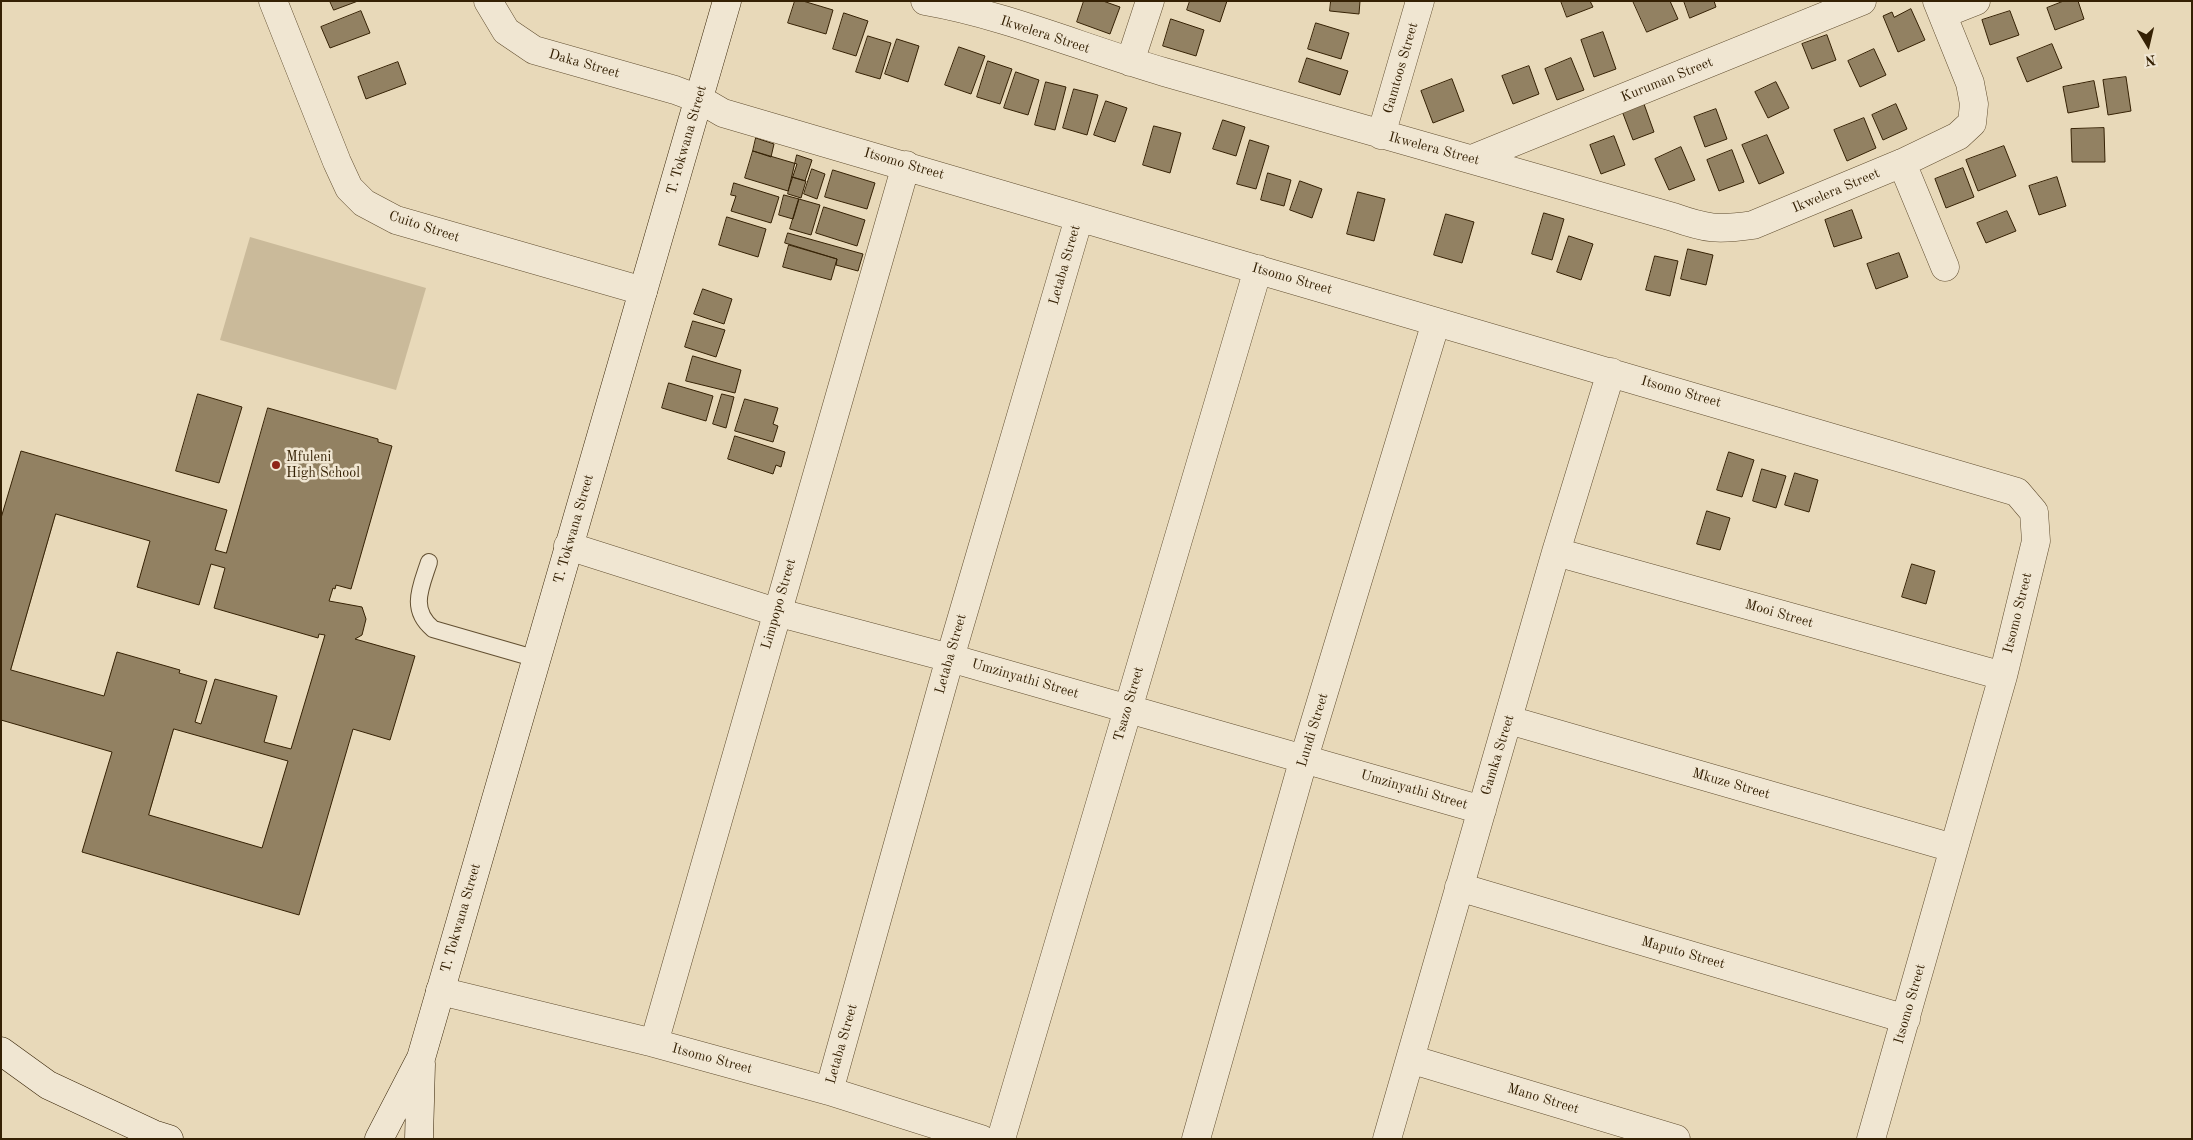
<!DOCTYPE html>
<style>
body{margin:0}
#map{position:relative;width:2193px;height:1140px;overflow:hidden;background:#e8d9b9;font-family:"Old Standard TT",serif}
canvas{display:block}
.frame{position:absolute;inset:0;border:2px solid #352104;pointer-events:none}
.north{position:absolute;left:2123px;top:20px;width:50px;height:50px;-webkit-text-stroke:4px #f0e6d2;paint-order:stroke;rotate:171deg;font-size:14px;font-weight:700;line-height:20px;text-align:center;color:#352104}
.north::after{content:'';display:block;margin:auto;width:18px;height:22px;background:#352104;clip-path:polygon(50% 0,100% 100%,50% 72%,0 100%)}
</style>
<div id="map">
<canvas width="2193" height="1140"></canvas>
<div class="frame"></div>
<div class="north">N</div>
</div>
<script>
const g = document.querySelector('canvas').getContext('2d');
g.lineJoin = 'round';
function fillPath(path, color) { g.fillStyle = color; g.fill(path, 'evenodd'); }
function trace(path, color, width, dash) { g.strokeStyle = color; g.lineWidth = width; g.lineCap = dash ? 'butt' : 'round'; g.setLineDash(dash || []); g.stroke(path); }
function drawText(font, color, halo, rows, align = 'center') {
  g.font = font + ' "Old Standard TT",serif'; g.lineWidth = 5; g.setLineDash([]); g.textBaseline = 'middle'; g.strokeStyle = halo; g.fillStyle = color; for (const [text, x, y, turn = 0] of rows) {
    g.save(); g.translate(x, y); g.rotate((+turn || 0) * Math.PI / 180); g.textAlign = isNaN(turn) ? turn : align; if (halo) g.strokeText(text, 0, 0); g.fillText(text, 0, 0); g.restore();
  }
}
fillPath(new Path2D(`
 M250 237 426 288 396 390 220 340Z`), '#caba9a');
const building = new Path2D(`
 M330 1H358L334 10Z
 M795 1H803L833 10 826 34 788 23Z
 M1084 1H1103L1120 7 1110 34 1077 22Z
 M1190 1H1227L1220 22 1187 10Z
 M1331 1H1360L1359 14 1330 11Z
 M1561 1H1590L1593 7 1567 17Z
 M1633 1H1670L1678 19 1647 32Z
 M1684 1H1714L1716 7 1690 18Z
 M2064 1H2078L2084 19 2055 30 2047 8Z
 M1911 9 1925 40 1898 52 1883 16 1892 12 1894 17Z
 M361 11 370 33 330 48 321 27Z
 M2010 11 2019 35 1990 45 1982 20Z
 M844 13 868 21 856 56 833 49Z
 M1171 19 1204 30 1196 56 1163 46Z
 M1316 23 1349 33 1341 59 1308 49Z
 M1603 32 1616 69 1594 77 1581 40Z
 M1827 35 1836 60 1812 69 1802 44Z
 M868 36 891 43 880 79 856 72Z
 M897 39 919 46 908 82 885 74Z
 M2052 44 2062 68 2027 82 2017 58Z
 M959 47 985 56 971 94 945 85Z
 M1874 49 1886 75 1860 87 1848 61Z
 M1307 58 1348 71 1340 95 1299 82Z
 M1571 58 1584 90 1557 100 1545 69Z
 M988 61 1012 69 1000 104 977 97Z
 M398 62 406 84 366 99 358 77Z
 M1529 66 1539 94 1513 104 1502 76Z
 M1016 72 1039 80 1028 115 1004 108Z
 M2126 77 2131 111 2108 115 2103 80Z
 M1452 79 1464 111 1433 123 1421 91Z
 M2094 81 2099 107 2068 113 2063 87Z
 M1046 82 1066 87 1055 130 1035 125Z
 M1776 82 1789 108 1768 118 1755 92Z
 M1074 89 1098 95 1087 135 1063 128Z
 M1106 101 1127 108 1115 142 1094 135Z
 M1644 104 1654 132 1633 140 1622 111Z
 M1896 104 1907 129 1883 140 1872 115Z
 M1716 109 1727 139 1705 147 1694 117Z
 M1864 118 1876 148 1847 161 1834 130Z
 M1223 120 1245 127 1236 156 1213 149Z
 M1154 126 1181 133 1170 173 1143 165Z
 M2104 128 2105 162H2072L2071 129Z
 M1767 135 1784 173 1759 184 1742 145Z
 M1614 136 1625 165 1601 174 1590 145Z
 M756 138 774 144 771 157 753 151Z
 M1250 140 1269 146 1256 189 1237 184Z
 M2004 146 2016 176 1978 191 1966 160Z
 M1681 147 1695 180 1669 190 1655 159Z
 M1732 150 1744 182 1719 191 1707 160Z
 M753 151 797 164 788 191 745 178Z
 M797 155 812 160 805 181 792 177Z
 M1963 168 1974 197 1946 208 1935 179Z
 M812 169 825 174 817 199 804 194Z
 M833 170 875 183 867 209 825 197Z
 M1268 173 1291 180 1284 206 1261 200Z
 M792 177 806 181 801 198 788 194Z
 M2057 177 2066 206 2039 215 2029 186Z
 M1300 181 1322 189 1312 218 1290 210Z
 M734 183 779 197 771 223 731 211 736 196 731 195Z
 M1358 192 1385 199 1374 241 1347 234Z
 M784 195 799 199 793 219 779 215Z
 M799 199 820 205 811 235 790 229Z
 M824 207 865 220 857 246 816 233Z
 M1852 210 1862 238 1834 247 1825 220Z
 M2007 211 2016 231 1986 243 1977 223Z
 M1544 213 1564 219 1552 260 1532 254Z
 M1446 214 1474 222 1462 263 1434 255Z
 M727 217 766 229 758 257 719 245Z
 M788 233 863 254 858 271 836 265 837 259 785 243Z
 M1569 236 1593 244 1581 280 1557 272Z
 M789 245 837 259 831 280 783 267Z
 M1688 249 1713 255 1706 285 1681 279Z
 M1899 253 1908 277 1876 289 1867 264Z
 M1655 256 1678 261 1670 296 1646 290Z
 M703 289 732 299 724 324 694 314Z
 M693 321 725 330 716 357 685 347Z
 M693 356 741 370 735 393 686 381Z
 M669 383 713 396 706 421 662 408Z
 M198 394 242 407 219 483 176 471Z
 M722 394 734 397 726 428 713 424Z
 M745 399 778 408 773 424 778 426 773 442 735 431Z
 M268 408 378 439V442L392 446 351 589 336 585 335 589 333 588 329 601 362 607 366 619 362 635 355 639 415 656 390 740 353 729 299 915 82 852 112 752 1 720V518L21 451 227 510 215 550 226 553ZM56 514 150 541 137 587 199 605 211 564 225 568 214 608 318 638 319 634 325 635 291 749 264 742 277 696 215 679 201 724 195 722 207 681 179 673 180 670 117 652 104 696 11 670ZM174 729 288 761 262 848 149 815Z
 M735 436 785 452 781 467 776 465 773 474 728 459Z
 M1729 452 1754 460 1742 497 1717 490Z
 M1762 469 1786 476 1776 508 1753 501Z
 M1795 473 1818 480 1809 512 1785 505Z
 M1707 511 1730 518 1720 550 1697 544Z
 M1912 564 1935 571 1926 604 1902 597Z`);
fillPath(building, '#928162');
trace(building, '#352104', 1);
const lane = new Path2D(`
 M429 562C421 587 409 609 433 629L537 659`);
const street = new Path2D(`
 M273 1 337 162 349 188 364 203 396 220 643 291
 M488 1 506 31 534 50 675 90 699 99 723 113 2017 492 2034 512 2036 541 2003 676 1871 1139
 M925 1C1006 15 1085 49 1164 72 1334 121 1504 168 1673 217 1707 229 1717 230 1753 225L1902 163 1958 136 1972 123 1974 104 1970 83 1937 1
 M1943 14 1976 1
 M1130 62 1150 1
 M1381 135 1420 1
 M1472 159 1862 1
 M1902 163 1945 267
 M568 546 776 612 950 658 1482 810
 M1556 552 2003 676
 M1509 720 1953 848
 M1459 887 1906 1019
 M440 991 654 1043 829 1091 981 1139
 M654 1043 906 165
 M1410 1059 1676 1139
 M829 1091 950 658 1079 218
 M1001 1139 1258 269
 M1196 1139 1304 758 1436 322
 M1387 1139 1556 552 1611 372`);
const secondary = new Path2D(`
 M1 1051 48 1085 153 1134 169 1139
 M379 1139 421 1058 727 1
 M419 1139 421 1064`);
trace(lane, '#624f31', 18);
trace(street, '#624f31', 29);
trace(secondary, '#352104', 29);
trace(lane, '#f0e6d2', 16);
trace(street, '#f0e6d2', 28);
trace(secondary, '#f0e6d2', 28);
for (const [x, y, r, color] of [
 [276,465,5,"#8f2418"]
]) { const dot = new Path2D(); dot.arc(x, y, r, 0, 2 * Math.PI); g.fillStyle = color; g.fill(dot); trace(dot, '#f0e6d2', 2); }
drawText('14px', '#352104', '#f0e6d2', [
 ["Ikwelera Street",1045,35,18],
 ["Daka Street",584,64,16],
 ["Gamtoos Street",1401,68,-74],
 ["Kuruman Street",1667,80,-22],
 ["T. Tokwana Street",687,140,-74],
 ["Ikwelera Street",1434,149,15],
 ["Itsomo Street",904,164,16],
 ["Ikwelera Street",1836,191,-23],
 ["Cuito Street",424,227,18],
 ["Letaba Street",1065,265,-74],
 ["Itsomo Street",1292,279,16],
 ["Itsomo Street",1681,392,16],
 ["T. Tokwana Street",574,529,-74],
 ["Limpopo Street",779,604,-74],
 ["Itsomo Street",2018,613,-76],
 ["Mooi Street",1779,614,16],
 ["Letaba Street",951,654,-74],
 ["Umzinyathi Street",1025,679,16],
 ["Tsazo Street",1129,704,-74],
 ["Lundi Street",1313,730,-73],
 ["Gamka Street",1498,755,-73],
 ["Mkuze Street",1731,784,16],
 ["Umzinyathi Street",1414,790,16],
 ["T. Tokwana Street",461,918,-74],
 ["Maputo Street",1683,953,16],
 ["Itsomo Street",1910,1004,-74],
 ["Letaba Street",842,1044,-74],
 ["Itsomo Street",712,1059,15],
 ["Mano Street",1543,1099,17]
]);
drawText('14px', '#352104', '#f0e6d2', [
 ["Mfuleni",286,457],
 ["High School",286,473]
], 'left');
</script>
